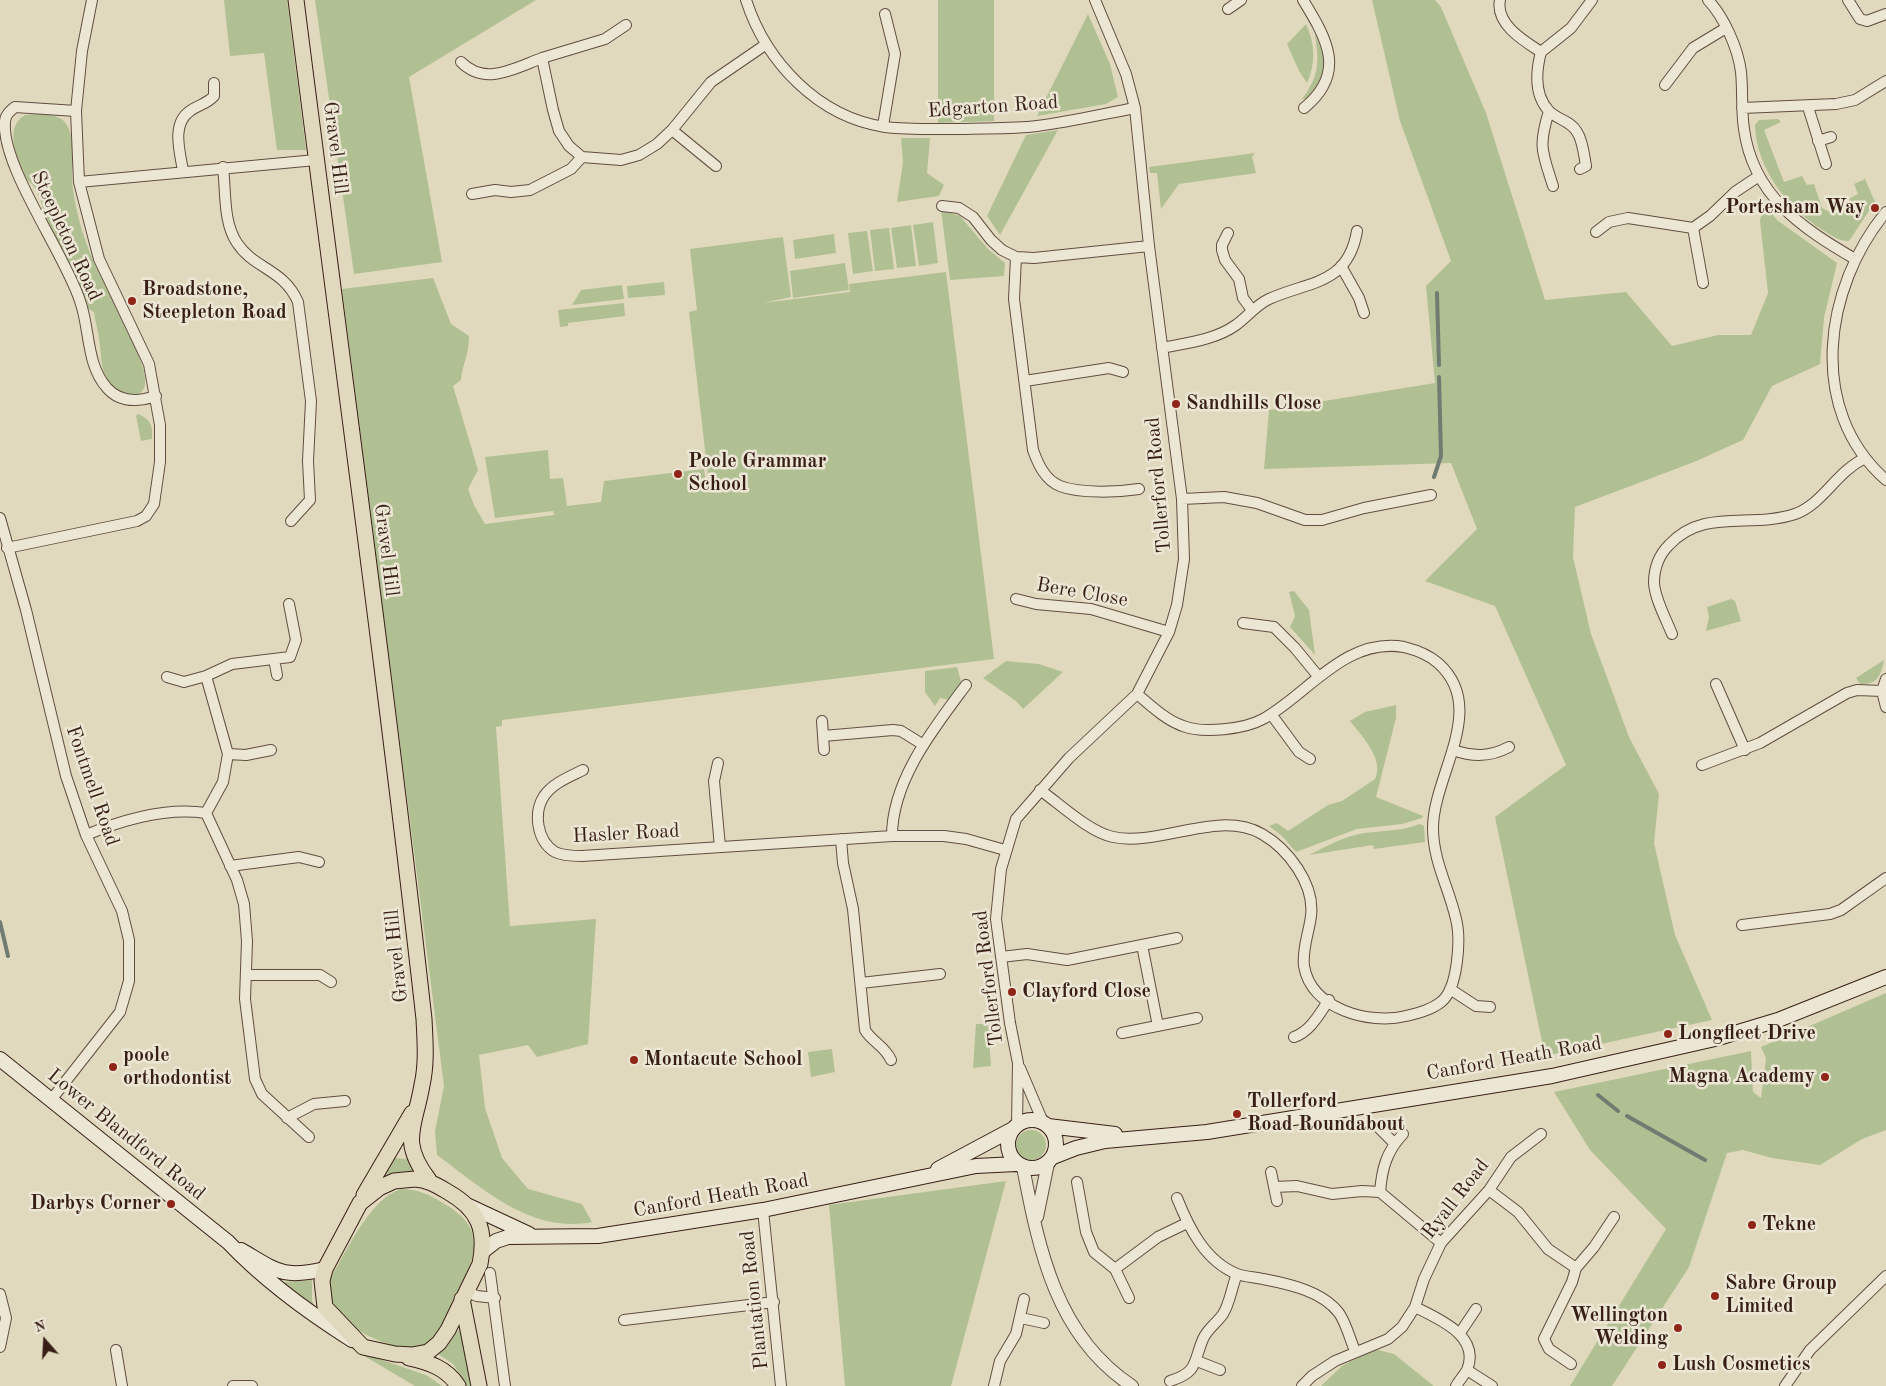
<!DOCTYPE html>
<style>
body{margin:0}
#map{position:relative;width:1886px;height:1386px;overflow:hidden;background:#e1d9be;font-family:"Old Standard TT",serif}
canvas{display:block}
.north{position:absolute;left:20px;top:1316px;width:50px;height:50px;-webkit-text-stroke:4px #ece6d5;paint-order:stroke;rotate:341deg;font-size:14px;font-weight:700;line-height:20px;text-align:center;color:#381f16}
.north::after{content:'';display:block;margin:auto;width:18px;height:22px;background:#381f16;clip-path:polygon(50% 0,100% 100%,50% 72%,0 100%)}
</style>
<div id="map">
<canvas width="1886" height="1386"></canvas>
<div class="north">N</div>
</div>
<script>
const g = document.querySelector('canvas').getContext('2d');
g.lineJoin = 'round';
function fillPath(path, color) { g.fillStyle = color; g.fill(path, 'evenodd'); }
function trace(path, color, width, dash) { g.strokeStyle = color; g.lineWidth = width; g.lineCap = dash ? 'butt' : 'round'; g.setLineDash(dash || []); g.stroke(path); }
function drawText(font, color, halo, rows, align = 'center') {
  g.font = font + ' "Old Standard TT",serif'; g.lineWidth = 5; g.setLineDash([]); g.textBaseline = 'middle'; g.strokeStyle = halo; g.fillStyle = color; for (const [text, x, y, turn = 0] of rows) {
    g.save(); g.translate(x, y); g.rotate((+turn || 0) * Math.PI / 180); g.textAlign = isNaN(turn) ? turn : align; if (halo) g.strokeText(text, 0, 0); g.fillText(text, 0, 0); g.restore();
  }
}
fillPath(new Path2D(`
 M224 0H287L306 150H277L264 53 230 56Z
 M315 0H536L409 77 442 262 354 274Z
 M938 0H994V121L938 123Z
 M1372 0H1435L1441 7 1486 113 1545 300 1626 292 1672 346 1718 335H1751L1768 293 1760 221 1764 202 1777 220 1837 263 1824 318 1820 364 1772 386 1743 440 1694 462 1575 507 1573 557 1591 634 1629 737 1659 794 1654 843 1675 935 1712 1020 1545 1056 1495 817 1566 765 1495 606 1425 581 1477 529 1451 463 1264 469 1269 410 1435 383 1426 286 1451 261 1400 121Z
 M1088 14 1110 64 1118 97 1106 104 1037 116Z
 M1306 24C1315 43 1316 64 1307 83L1299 71 1287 44Z
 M1314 29 1323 53 1325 77 1308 99H1302C1321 74 1319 59 1314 29Z
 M25 115C37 114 60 112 67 125 77 143 70 169 73 189 76 213 84 240 94 262 104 286 150 363 145 385 142 399 127 396 116 393 99 370 103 366 99 339 98 330 95 321 94 312L87 308 77 278 44 216C43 204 38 186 25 179 19 159 2 129 25 115Z
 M1778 119 1781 122 1764 130 1784 182 1802 176 1807 185 1814 184 1822 208 1834 214 1850 207 1849 199 1858 194 1854 184 1865 179 1875 202 1849 241C1838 241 1831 235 1821 229 1787 207 1756 168 1755 125L1759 120Z
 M1058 130 1000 235 987 216 1026 135Z
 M901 138H930L927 173 944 185 939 196 897 202 903 162Z
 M1255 153 1252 157 1256 173 1179 184 1161 209 1157 173H1150L1149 167Z
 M941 210 960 216 988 249 1005 263 1004 276 950 280Z
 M933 222 938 263 919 266 913 225Z
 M911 225 916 266 897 268 891 228Z
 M889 228 894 269 875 271 870 230Z
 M867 231 873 271 853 274 848 233Z
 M834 234 836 253 795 259 793 240Z
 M783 237 791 297 763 303 850 292 849 284 946 272 994 659 502 720V726L496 727 510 926 596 919 588 1044 537 1057 528 1045 479 1055 485 1108 502 1158 528 1189 582 1204 592 1222C531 1234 483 1189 437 1155L435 1131 444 1086 342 289 433 278 451 324 469 336C469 355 463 362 461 380L453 386 478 470 468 489 474 505 485 524 554 515 553 511 495 518 485 457 548 450 550 479 563 478 567 506 601 502 604 481 704 469 706 484H709L689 312 697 310 690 249Z
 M845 263 849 290 793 298 790 271Z
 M664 282 665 295 628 298 627 286Z
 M622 285 624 299 572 305 581 290Z
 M624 303 625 316 568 323V326L560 327 558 310Z
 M138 414C151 420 153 425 152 439L141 441 136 416Z
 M1294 591 1309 610 1315 655 1290 627 1295 616 1289 592Z
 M1731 599 1735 601 1741 621 1706 631 1709 617 1707 607Z
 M1884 660C1881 676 1877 685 1860 684L1856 678Z
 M1006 661 1039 664 1063 672 1023 709 1016 701 983 678Z
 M957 667 962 685 950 700 940 698 935 706 925 692V671Z
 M1396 705V718L1376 797 1423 816 1422 818 1402 824 1357 829 1296 852 1282 836 1269 826 1277 823 1288 831 1328 805 1342 801 1375 779C1385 760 1361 735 1350 721L1365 712Z
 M1420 824 1424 826 1425 842 1374 849 1373 845 1309 855C1325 847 1341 838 1359 834 1379 830 1400 832 1420 824Z
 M1886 993V1130L1862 1139 1820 1165 1772 1158 1743 1150 1727 1153 1689 1267 1612 1386H1570L1666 1229 1590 1150 1554 1092 1751 1051 1753 1092 1761 1098 1766 1058 1761 1047Z
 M976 1024H988L991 1066 973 1068Z
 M832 1049 835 1072 811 1077 808 1052Z
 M1016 1145a15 15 0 1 1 30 0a15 15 0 1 1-30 0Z
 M394 1158 407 1159 413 1172H403L382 1177Z
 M1006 1181 951 1386H845L829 1205Z
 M401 1189C418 1189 428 1194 443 1203 493 1231 472 1262 454 1303 447 1318 440 1339 423 1346 405 1353 374 1340 358 1330 337 1318 328 1302 331 1277 347 1251 370 1198 401 1189Z
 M312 1280V1300L316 1311 285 1286 283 1282Z
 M277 1294 373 1357 426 1375 442 1386H415L337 1340Z
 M460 1328 470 1379 472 1386H467L453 1364 438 1354 447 1346Z
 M1374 1349 1394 1354 1434 1386H1321L1342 1366Z`), '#b1c093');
trace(new Path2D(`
 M1437 293 1439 365
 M1434 477 1441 456 1439 377
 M0 922 8 956
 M1598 1095 1618 1111
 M1627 1116 1705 1160`), '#707c71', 4);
const minor = new Path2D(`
 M746 0C766 62 818 117 885 127 910 130 936 129 961 129 986 128 1012 129 1037 126 1070 122 1103 114 1135 108
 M1303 0C1327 39 1347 73 1304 108
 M1500 0C1495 24 1524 41 1541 52 1536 71 1534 95 1549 111 1558 120 1571 121 1577 132 1583 141 1584 155 1586 166L1580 169
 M1708 0C1724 17 1738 48 1741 72 1743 90 1741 110 1744 129 1753 196 1802 228 1855 259
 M1848 0 1860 19 1867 21 1886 14
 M1228 9 1241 0
 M626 25 605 39 542 58 553 110 559 131 569 146 582 157 621 160 639 155 657 144 672 130 711 82 765 45
 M1541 52 1571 28 1592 0
 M461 62C485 86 513 69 542 58
 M1665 85 1693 48 1726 28
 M1808 107 1826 164
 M1742 108 1836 104 1855 100 1886 81
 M76 111 15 107C10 111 5 115 5 122 1 166 65 254 80 301 90 328 86 365 107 388 120 403 138 402 156 396
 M1549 111C1538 147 1542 151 1553 186
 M883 126 895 54 885 14
 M672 130 716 166
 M1818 141 1831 137
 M223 167C226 192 223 222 237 243 254 269 284 269 298 302L311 401 308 461 310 500 291 521
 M183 171C180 152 171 124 190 111 198 105 207 104 214 96V83
 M79 182 316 160
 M472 194 495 190 511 192 530 190 571 169 582 157
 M942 206 959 208 973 217 991 240 1002 250 1016 257
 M1886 212C1824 287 1806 410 1886 480
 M1693 228 1703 283
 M1596 232 1609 222 1628 218 1693 228 1710 216 1735 192 1759 176
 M1228 233 1222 245V250L1225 260 1239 279 1243 298 1252 310
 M1341 266 1359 298 1364 313
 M1162 348C1187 343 1215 340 1236 325 1247 317 1256 305 1269 299 1309 281 1348 285 1357 231
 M1025 381 1109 368 1123 372
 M1139 489C1119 492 1080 494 1060 486 1045 480 1038 464 1033 450L1014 299 1016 257 1034 258 1149 246
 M1182 499 1224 497 1257 503 1305 520H1322L1364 508 1431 495
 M0 518 26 610 66 776 86 835 122 911 129 940V981L120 1012 51 1100
 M7 548 137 521 146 516 154 504 160 462V425L149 364 99 259 79 182 76 111 82 51 92 0
 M1016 599 1036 604 1091 609 1169 632
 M1243 623 1274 627 1295 648 1318 676
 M1672 634C1666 619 1655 599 1654 583 1654 569 1659 555 1669 545 1704 507 1750 529 1795 514 1823 504 1835 473 1865 458
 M274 659 277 675
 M167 677 184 682 206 676
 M1886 679 1882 691 1886 707
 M1716 684 1745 750
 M1271 714 1299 752 1310 759
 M822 721 824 750
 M823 736 893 730 901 731 922 744
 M1453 750C1473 757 1490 757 1509 747
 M228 754 246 755 271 750
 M718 763 714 781 720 847
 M1702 765 1760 743 1847 693 1857 690 1882 691
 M583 770C569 777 553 783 544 796 533 813 537 841 555 852 563 856 574 856 582 856L892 836H944L966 839 1005 850
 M1040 790C1060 804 1089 832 1113 837 1159 847 1218 809 1262 834 1288 849 1315 884 1311 916 1309 933 1302 948 1304 966 1311 1009 1369 1025 1406 1016 1418 1013 1431 1010 1441 1002 1458 989 1461 939 1456 919 1449 888 1433 861 1433 828 1433 775 1489 708 1438 663 1429 655 1416 650 1404 647 1345 637 1308 694 1263 719 1245 729 1203 734 1183 726 1166 720 1151 706 1137 694
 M206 813 223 782 228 754 206 676 232 664 290 657 296 640 289 604
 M86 835C122 820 167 807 206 813L237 880 244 904 247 941 245 999 255 1079 262 1094 309 1137
 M892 836C892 780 934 728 966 685
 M841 839 843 863 853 909 865 1030C872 1042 885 1046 891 1060
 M230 866 299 857 319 862
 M1742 925 1830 914 1841 910 1886 878
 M1142 945 1158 1026
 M1001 957 1027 954 1067 960 1177 938
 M246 975H320L331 982
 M861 983 940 974
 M1450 989 1476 1006 1490 1007
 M1122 1033 1197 1018
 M1294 1037C1311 1031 1319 1014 1329 1000
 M1020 1068 1043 1122
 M287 1118 314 1104 345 1101
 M1017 1125 1018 1063 1010 1023 996 919 1001 869 1016 819 1069 758 1137 694 1169 632 1177 605 1184 559 1182 499 1149 246 1135 108 1126 74 1095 0
 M1379 1128 1394 1143
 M1271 1172 1277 1201
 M1077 1182 1086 1232 1094 1252 1115 1269 1129 1298
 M1274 1187 1297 1186 1332 1194 1362 1191 1380 1192 1441 1243
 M1489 1190 1518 1212 1548 1249 1576 1268 1572 1282 1544 1339 1549 1349 1571 1364
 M1380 1192C1382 1169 1386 1152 1403 1134
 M1177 1198C1189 1228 1205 1261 1237 1274 1245 1277 1255 1277 1263 1279 1289 1284 1322 1291 1339 1313 1346 1323 1350 1339 1355 1351
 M763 1210 781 1386
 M1576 1268 1594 1247 1614 1217
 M1115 1269 1158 1237 1187 1223
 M490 1273 505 1386
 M467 1292 477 1296 495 1298
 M0 1294 6 1318 0 1347
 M1415 1307C1439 1319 1481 1336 1467 1370 1464 1375 1459 1381 1456 1386
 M1021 1318 1044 1323
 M624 1320 774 1302
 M1460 1333 1476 1309
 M116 1350 122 1386
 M1197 1361 1220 1370
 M1467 1370 1492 1386
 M1170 1381C1199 1372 1193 1362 1203 1339 1208 1328 1217 1323 1223 1314 1230 1303 1232 1286 1237 1274
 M233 1386H252
 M994 1386 1000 1361 1016 1334 1024 1299
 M1302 1386 1312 1376 1335 1361 1388 1339 1402 1327 1415 1307 1424 1279 1441 1243 1489 1190 1511 1157 1541 1134
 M1785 1386 1810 1350 1886 1276`);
const tertiary = new Path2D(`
 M1023 1167C1039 1250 1056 1336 1132 1386
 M1037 1217 1048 1163`);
const secondary = new Path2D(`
 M0 1059 228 1242C265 1281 306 1311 352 1340
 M1008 1144a24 24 0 1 1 48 0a24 24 0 1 1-48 0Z
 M1048 1126 1115 1134
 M1053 1157 1076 1148 1105 1141 1207 1132 1552 1076 1715 1039 1778 1020 1886 977
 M938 1169 1013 1129
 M469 1206 529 1234
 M241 1250C277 1271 282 1279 325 1269
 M482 1252 496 1241 508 1237 598 1236 763 1210 976 1166 1016 1164`);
const primary = new Path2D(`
 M296 0C339 340 386 679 424 1019 425 1041 427 1063 422 1085 415 1127 399 1141 429 1180
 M415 1179C428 1180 436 1185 448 1192 478 1209 487 1229 480 1264L448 1330 439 1343 428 1352 412 1355 395 1354 363 1347 325 1307 322 1281 325 1269 360 1203 379 1188 394 1181Z
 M364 1195 412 1113
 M462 1299 479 1386
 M409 1358C428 1362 447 1368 458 1386`);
trace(minor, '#624e40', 12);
trace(tertiary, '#624e40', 14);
trace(secondary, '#381f16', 16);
trace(primary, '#381f16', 17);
trace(minor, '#ece6d5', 10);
trace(tertiary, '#ece6d5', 12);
trace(secondary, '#ece6d5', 14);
trace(primary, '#e1d9be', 15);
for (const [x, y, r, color] of [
 [1875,208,5,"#8f2418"],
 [132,301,5,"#8f2418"],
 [1176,404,5,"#8f2418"],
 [678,474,5,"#8f2418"],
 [1012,992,5,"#8f2418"],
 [1668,1034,5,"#8f2418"],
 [634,1060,5,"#8f2418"],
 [113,1067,5,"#8f2418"],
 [1825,1077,5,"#8f2418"],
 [1237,1114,5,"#8f2418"],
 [171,1204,5,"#8f2418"],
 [1752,1225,5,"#8f2418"],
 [1715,1296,5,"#8f2418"],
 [1678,1328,5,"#8f2418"],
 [1662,1365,5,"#8f2418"]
]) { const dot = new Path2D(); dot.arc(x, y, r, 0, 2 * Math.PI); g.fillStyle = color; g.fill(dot); trace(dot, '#ece6d5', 2); }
drawText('20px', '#381f16', '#ece6d5', [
 ["Edgarton Road",993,107,-4],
 ["Gravel Hill",335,148,83],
 ["Steepleton Road",66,236,65],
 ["Tollerford Road",1159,485,-95],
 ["Gravel Hill",386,550,83],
 ["Bere Close",1082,593,10],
 ["Fontmell Road",92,786,71],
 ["Hasler Road",626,834,-3],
 ["Gravel Hill",397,956,-96],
 ["Tollerford Road",989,978,-97],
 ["Canford Heath Road",1514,1059,-10],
 ["Lower Blandford Road",126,1135,39],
 ["Canford Heath Road",721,1196,-10],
 ["Ryall Road",1456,1199,-52],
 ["Plantation Road",755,1300,-96]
]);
drawText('bold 20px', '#381f16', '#ece6d5', [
 ["Portesham Way",1865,208,"right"],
 ["Broadstone,",142,290],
 ["Steepleton Road",142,313],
 ["Sandhills Close",1186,404],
 ["Poole Grammar",688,462],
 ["School",688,485],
 ["Clayford Close",1022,992],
 ["Longfleet Drive",1678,1034],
 ["poole",123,1056],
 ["orthodontist",123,1079],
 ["Montacute School",644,1060],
 ["Magna Academy",1815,1077,"right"],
 ["Tollerford",1247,1102],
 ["Road Roundabout",1247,1125],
 ["Darbys Corner",161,1204,"right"],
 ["Tekne",1762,1225],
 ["Sabre Group",1725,1284],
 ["Limited",1725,1307],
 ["Wellington",1668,1316,"right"],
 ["Welding",1668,1339,"right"],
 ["Lush Cosmetics",1672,1365]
], 'left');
</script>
